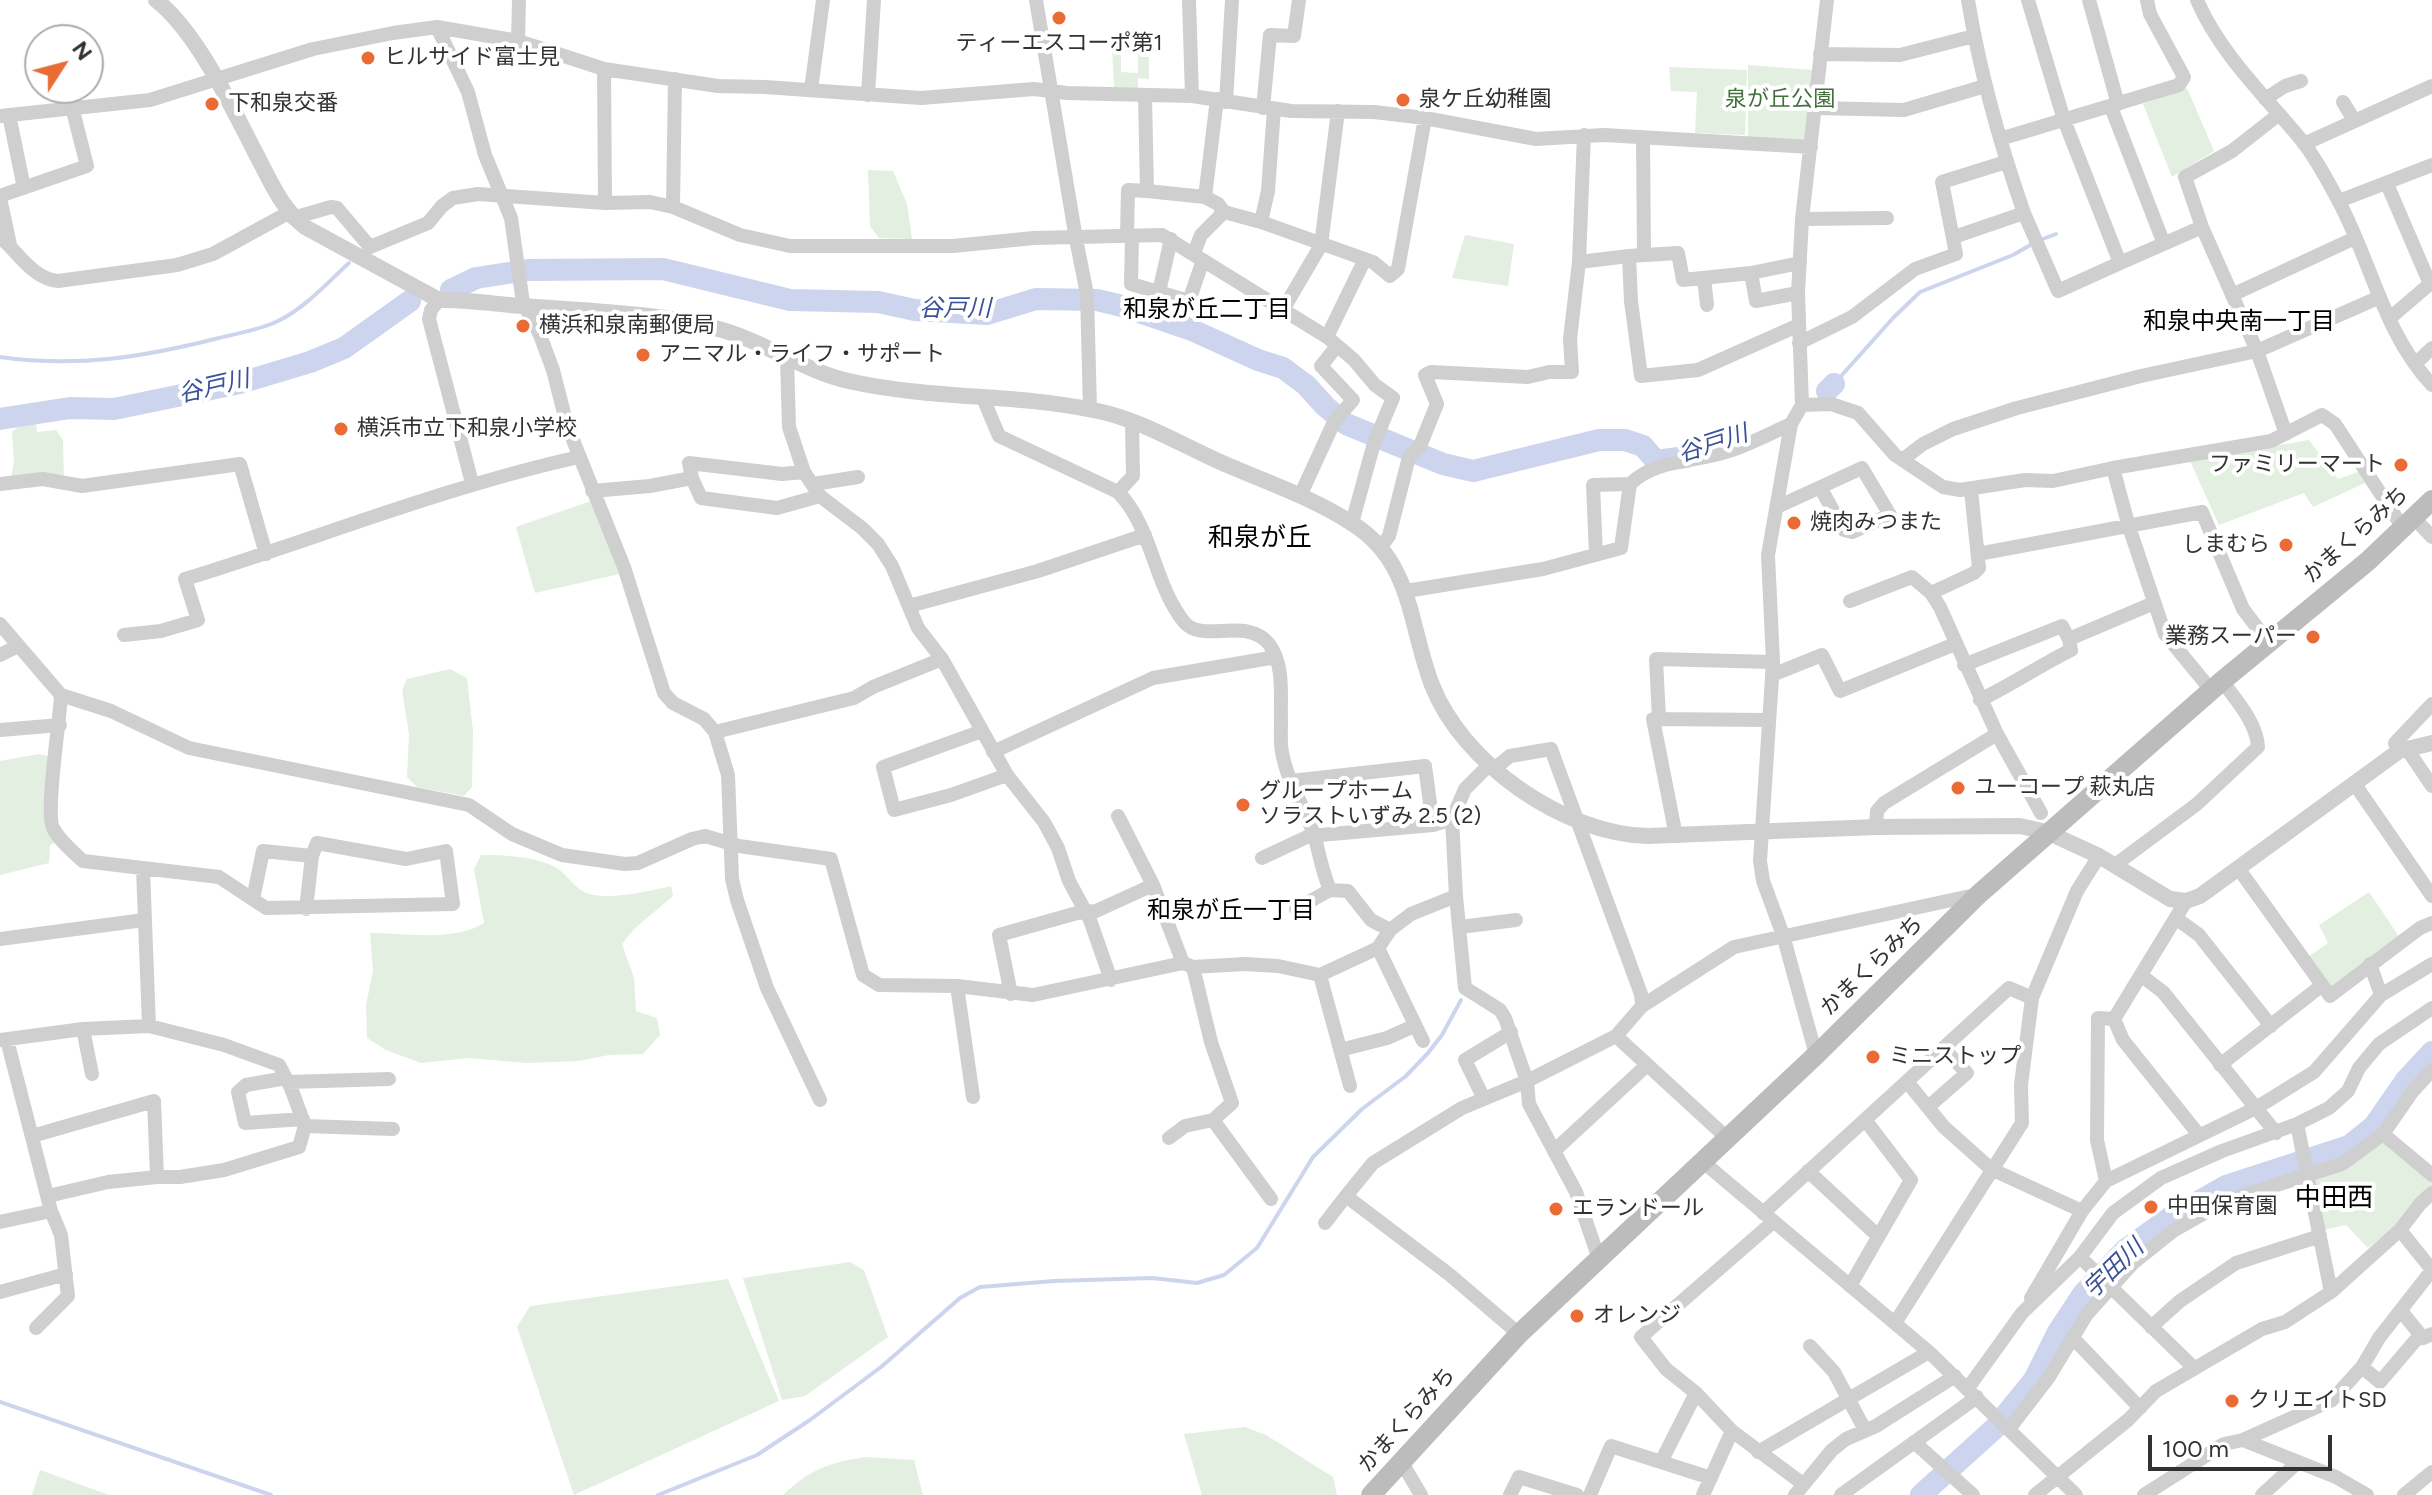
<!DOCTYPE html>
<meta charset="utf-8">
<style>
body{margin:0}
#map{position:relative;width:2432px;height:1495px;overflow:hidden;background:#fff;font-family:Figtree,sans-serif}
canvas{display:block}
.north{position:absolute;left:24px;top:24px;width:80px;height:80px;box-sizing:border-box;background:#fff;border:2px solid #adadad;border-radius:50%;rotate:54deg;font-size:22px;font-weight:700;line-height:32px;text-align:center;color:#323232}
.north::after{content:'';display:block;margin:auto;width:28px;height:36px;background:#ea6b33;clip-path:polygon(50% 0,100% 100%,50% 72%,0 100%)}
.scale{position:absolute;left:2148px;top:1435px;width:184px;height:36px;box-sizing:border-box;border:4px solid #323232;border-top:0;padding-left:10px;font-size:24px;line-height:28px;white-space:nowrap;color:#323232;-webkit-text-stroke:6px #fff;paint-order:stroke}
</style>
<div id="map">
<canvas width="2432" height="1495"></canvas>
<div class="north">N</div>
<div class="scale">100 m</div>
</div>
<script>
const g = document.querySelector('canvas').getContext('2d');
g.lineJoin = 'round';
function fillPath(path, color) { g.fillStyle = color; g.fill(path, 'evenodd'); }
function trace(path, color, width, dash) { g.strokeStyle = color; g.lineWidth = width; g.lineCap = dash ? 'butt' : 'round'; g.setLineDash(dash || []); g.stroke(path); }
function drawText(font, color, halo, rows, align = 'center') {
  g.font = font + ' Figtree,"Noto Sans JP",sans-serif'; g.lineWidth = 8; g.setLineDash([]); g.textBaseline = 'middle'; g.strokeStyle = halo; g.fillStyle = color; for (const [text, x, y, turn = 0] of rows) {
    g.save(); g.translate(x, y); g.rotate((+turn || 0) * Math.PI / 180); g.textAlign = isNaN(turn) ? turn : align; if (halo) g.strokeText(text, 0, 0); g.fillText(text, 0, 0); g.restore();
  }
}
fillPath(new Path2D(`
 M1133 45V52H1121V72L1138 73V52H1140L1141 57H1149V79L1138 78V89L1114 88 1112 46Z
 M1748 65 1814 70 1808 142 1748 139Z
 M1669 67 1747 70 1745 135 1695 133 1697 92 1671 91Z
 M2187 88 2214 151 2172 177 2143 104Z
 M868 170 893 171 907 204 912 239 879 238 870 226Z
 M1465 235 1514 244 1508 286 1452 278Z
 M29 414H35L37 432 56 430 63 440 64 482H10L14 462 12 432 24 422Z
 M2309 440 2338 479 2358 472 2365 483 2313 507 2304 493 2219 525 2190 461Z
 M591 501 620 574 535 593 516 527Z
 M450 669 467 678 473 731 472 787 464 796 417 787 407 777 409 734 402 690 407 679Z
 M39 754 52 757 58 842 50 845 49 863 0 875V761Z
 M481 855C505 855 533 856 555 867 566 873 573 886 584 892 603 902 650 891 671 886L673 896 634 929 622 944 634 978 636 1011 657 1018 660 1035 643 1054 609 1055 578 1061 527 1063 468 1058 421 1063 386 1050 367 1038 366 1005 373 971 370 933C404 933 455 942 484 923L474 869Z
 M2369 892 2400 938 2333 988H2327L2305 959 2328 943 2319 925Z
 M2382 1141 2432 1182V1187L2393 1228 2368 1248 2346 1225 2323 1230 2315 1180 2343 1170Z
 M850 1262 864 1270 888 1337 805 1396 782 1400 743 1278Z
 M728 1279 779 1401 574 1495 517 1327 530 1306Z
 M1245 1427 1266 1435 1333 1477 1337 1495H1202L1184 1434Z
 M865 1457 914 1460 923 1495H783C810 1469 829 1463 865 1457Z
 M40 1470 109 1495H110H32Z`), '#e3efe0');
trace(new Path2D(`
 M2040 240 2056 234
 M0 357C77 368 144 357 219 338 238 333 260 330 278 321 305 308 327 283 349 263
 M1834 384 1893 318 1920 292 2013 255 2032 244
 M0 1402 271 1495
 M658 1495 757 1455 810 1420 881 1367 960 1298 980 1287 1054 1281 1152 1278 1197 1283 1224 1275 1257 1248 1313 1157 1362 1109 1406 1076 1428 1053 1442 1035 1461 1000`), '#cdd4ee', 4);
trace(new Path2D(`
 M451 290 476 278 528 270 663 269 790 300 878 302 915 310 987 314 1036 299 1097 300 1122 306 1192 330 1258 360 1283 368 1306 385 1325 406 1346 424 1443 464 1473 471 1599 440H1625L1643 446 1656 461 1686 457
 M1827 391 1834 384
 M0 419 70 408 114 409 240 383 310 362 344 348 410 301
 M1921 1495 1995 1428 2034 1380 2058 1332 2083 1294 2125 1250 2171 1217 2226 1186 2349 1146 2374 1126 2406 1080 2432 1052`), '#cdd4ee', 22);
trace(new Path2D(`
 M1036 0 1076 239 1087 294 1090 409
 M1189 0 1192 96
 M2028 0 2064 120 2120 263 2202 227
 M2089 0 2118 104
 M2197 0C2220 54 2266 97 2303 142 2316 159 2328 181 2338 200 2371 260 2383 333 2432 385
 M437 27 468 92 485 155 511 218 523 303 540 335 553 370 567 425 624 567 664 693 673 703 704 719 715 732 728 775 732 879 737 900 767 988 820 1100
 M518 41 519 0
 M1820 54 1900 55 1974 36
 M604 69 605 203
 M811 90 823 0
 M868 95 874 0
 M1145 96 1147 191 1205 197 1218 204 1224 212 1261 222 1373 262 1390 276 1398 269 1425 118
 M2265 99 2285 86 2301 81
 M1226 102 1232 0
 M2343 102 2354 120
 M2111 107 2164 244
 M1263 108 1270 35 1294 36 1299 0
 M1816 108 1904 110 1985 86
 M9 115 24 188
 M2278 115 2232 151 2185 177 2202 227 2257 351 2286 434
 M0 116 150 100 313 49 393 33 437 27 518 41 604 69 718 86 765 87 921 98 1034 89 1067 93 1192 96 1291 111 1374 112 1425 118 1536 139 1604 135 1811 147
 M1643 137 1644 255
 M2000 139 2179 85 2184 77 2150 14 2147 0
 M2304 144 2432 86
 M2387 184 2430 284
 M0 196 87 166 72 107
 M1205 197 1217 99
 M0 198 10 245
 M2339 201 2432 165
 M673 207 675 79
 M2024 213 2058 291 2120 263
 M293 218 331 207 337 208 370 247 428 223 442 206 453 198 478 194 605 203 650 202 673 207 740 235 790 246H953L1034 238 1162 235 1327 337 1354 360 1375 385 1393 398 1374 443 1352 523
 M1802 219 1887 218
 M1261 222 1268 191 1274 109
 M1127 235 1128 190 1147 191
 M0 237C18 252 33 279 58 281L177 265 213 254 288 213
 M1132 237 1131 284 1189 301 1203 260
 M1954 237 2024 213C2000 144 1980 73 1968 0
 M1194 253 1201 235 1224 212
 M1629 256 1678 253 1683 280 1751 273 1800 263
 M1579 262 1629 256 1631 301 1641 376 1698 370 1799 325
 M1751 273 1756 301 1798 293
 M1704 278 1707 305
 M1159 292 1171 239
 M2232 295 2355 238
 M439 300 431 310 429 319 472 483
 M1284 308 1321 245 1338 111
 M2390 318 2432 282
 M1327 337 1364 261
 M1799 343 1852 317 1915 269 1956 254 1942 182 2006 162
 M787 359 789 427 804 472 820 496 862 528 878 544 892 566 918 628 942 659 1007 775 1044 822 1058 848 1069 881 1090 920 1111 980
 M2415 364 2432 348
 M983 398 999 436 1118 492C1153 528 1153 583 1184 622 1202 644 1247 616 1269 644 1285 665 1280 697 1281 721 1281 731 1280 742 1282 752 1287 782 1306 809 1315 838 1320 857 1322 871 1330 890L1348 891 1371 920 1390 930
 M1802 405 1831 404 1858 413 1895 455 1943 487 1960 490 2025 480 2053 481 2113 468 2271 441 2322 415 2335 424 2403 528
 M1902 460 1923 444 1953 429 2017 408 2141 376 2257 351 2380 297
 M2113 468 2129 527 2165 634 2211 690
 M804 472 782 474 689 463 692 478 701 498 777 508 820 496
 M0 484 43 479 82 486 240 464 266 554
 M813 484 858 477
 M1971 490 1979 568 1974 573 1931 593 1940 607 1997 734 2041 813
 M592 491 650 486 692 478
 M1118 492 1133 476 1132 422
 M1300 496 1334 422 1353 400 1321 366 1337 346
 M1777 507 1862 468 1890 515 1852 532 1844 530 1821 489
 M2414 518 2432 537
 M1381 547 1389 536 1409 457 1420 446 1437 404 1425 375 1431 372 1528 377 1549 372H1572L1570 339 1579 262 1584 135
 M1978 554 2202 512 2243 609 2269 643
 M1596 555 1593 485 1630 484
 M1406 591 1543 569 1621 548 1630 484C1657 458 1695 463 1729 451 1750 444 1771 433 1791 424
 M1850 601 1912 577 1931 593
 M909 606 1038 571 1145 535
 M0 624 61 695 111 711 189 748 469 805 512 834 562 855 625 864 638 863 692 839 705 836 739 846 831 859 863 975 879 985 957 986 1033 995 1183 963 1193 967 1245 964 1278 966 1320 975 1378 948 1390 930 1411 914 1456 896
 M124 635 161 631 198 620 185 579C316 539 444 487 579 457
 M0 655 18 646
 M1964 665 2062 626 2069 639 2154 603
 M1772 675 1822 655 1840 691 1955 644
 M61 695C60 721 45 812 53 828 59 840 73 852 83 861L219 877 266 908 453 904 446 851 406 859 317 843 312 856 306 909
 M1980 700C2011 685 2039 666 2071 650L2069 639
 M1659 719 1656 659 1773 662
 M0 730 60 725
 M982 731 883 767 894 810 951 795 1007 775
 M715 732 854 698 873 687 942 659
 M2407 749 2432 786
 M2399 751 2395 743 2432 704
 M993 752 1153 678 1276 657
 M1490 764 1465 789 1452 819 1456 896 1465 988 1500 1010 1505 1018 1527 1081 1529 1104 1576 1192 1599 1259
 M1495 768 1510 756 1551 749 1641 994 1642 1006
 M1291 781 1425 766 1433 825
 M2354 783 2432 896
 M1118 816 1153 885 1183 963
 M1876 827 1877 811 1884 803 1997 734
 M1676 836 1653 719 1768 720
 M1262 858 1309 836 1433 825 1452 819
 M2115 865 2197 804 2258 747C2257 723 2236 700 2222 681
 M2238 868 2330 996 2420 928 2432 923
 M143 869 149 1026
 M253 899 263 851 312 856
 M2186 901 2114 1019 2123 1040 2199 1135
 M1296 909 1330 890
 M2177 919 2199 935 2271 1026
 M1460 927 1516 920
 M0 939 144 920
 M1378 948 1423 1041
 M2370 964 2381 995
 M1320 975 1350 1086
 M2142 976 2163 992 2276 1133
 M957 986 973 1097
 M1011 994 999 935 1077 913 1096 911 1153 885
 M83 1029 92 1074
 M1616 1036 1726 1137
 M0 1040 83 1029 149 1026 224 1045 279 1065 291 1088 305 1126 299 1147 224 1170 180 1177H157L108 1182 48 1196
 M7 1040 51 1211 61 1235 68 1296 36 1328
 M1340 1050 1387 1038 1414 1026
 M1816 1055 1783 935 1763 881 1760 861 1773 662 1768 555 1791 424 1802 405 1798 293 1802 219 1827 0
 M2220 1065 2321 986
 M286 1078 246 1085 238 1092 245 1123 303 1119
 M288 1082 389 1079
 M1908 1083 1944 1127 1991 1169 2082 1211
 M1484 1099 1465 1060 1511 1032
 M1928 1107 1967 1073 1944 1049
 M1213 1120 1271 1199
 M2297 1124 2331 1292
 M305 1126 393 1129
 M2383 1134 2432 1175
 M32 1136 154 1101 157 1177
 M1169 1138 1185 1126 1213 1120 1232 1103 1211 1042 1193 967
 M1554 1151 1647 1065
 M1702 1161 1929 1352 2076 1495
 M1808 1171 1877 1235
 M2106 1181 2097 1140 2098 1018 2114 1019
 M1763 1213 2009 988 2032 998
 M0 1222 51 1211
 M1773 1222 1641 1337 1666 1369 1696 1393 1732 1431 1803 1484
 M1325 1223 1346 1196
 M2400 1230 2432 1270
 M2080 1257 2193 1367
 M1850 1286 1911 1180 1866 1121
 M0 1292 66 1274
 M2031 1298 2082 1211 2106 1181 2256 1108 2314 1072 2381 995 2432 964
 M2401 1311 2423 1338 2432 1334
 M1895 1323 2022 1123 2021 1085 2032 998 2077 891 2099 856
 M2151 1327 2180 1301 2236 1263 2320 1236
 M1519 1334 1450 1275 1346 1196 1373 1163 1462 1108 1527 1081 1616 1036 1642 1006 1734 947 1975 895
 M2072 1337 2140 1408
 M1810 1346 1834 1372 1865 1430
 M2362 1367 2380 1382 2420 1335
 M1968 1388 2022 1313 2080 1257 2113 1213 2161 1178 2222 1151 2297 1124 2329 1108 2348 1091 2359 1068 2379 1044 2432 1008
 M2009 1429 2049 1377 2087 1314 2133 1263 2173 1231 2226 1201 2342 1164 2383 1134 2412 1092 2432 1070
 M2243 1440 2336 1477 2367 1495
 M1914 1442 1973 1495
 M1758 1452 1929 1352
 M1401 1461 1421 1495
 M1661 1462 1696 1393
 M1510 1495 1519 1477 1577 1495
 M1590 1495 1611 1446 1711 1478
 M1703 1495 1732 1431
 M1795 1495 1832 1450 1846 1439 1876 1426 1955 1376
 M1841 1495 1977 1397
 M2035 1495 2128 1420 2156 1391 2262 1329 2285 1322 2331 1292 2400 1230 2420 1204 2432 1193
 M2144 1495 2224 1444 2243 1440 2332 1400 2362 1367 2379 1338 2432 1270
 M2262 1495 2297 1463
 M2404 1495 2432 1472`), '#cfcfcf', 14);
trace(new Path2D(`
 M156 0C196 31 231 105 254 150 269 178 280 207 305 227L439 300C463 299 486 303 510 305 577 311 649 311 715 328 763 340 804 372 853 382 932 399 1015 394 1093 410 1137 418 1178 443 1218 461 1263 481 1312 497 1353 524 1413 562 1409 626 1432 685 1463 764 1564 834 1648 836L1876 827 2020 826 2047 832 2099 856 2170 899 2186 901 2200 896 2399 751 2432 743`), '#cfcfcf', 16);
trace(new Path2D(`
 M1371 1495 1519 1334 1816 1055 1979 894 2222 681 2368 561 2432 500`), '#bcbcbc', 20);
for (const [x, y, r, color] of [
 [1059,18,8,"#ea6b33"],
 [368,58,8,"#ea6b33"],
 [1403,100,8,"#ea6b33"],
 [212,104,8,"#ea6b33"],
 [523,326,8,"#ea6b33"],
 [643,355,8,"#ea6b33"],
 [341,429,8,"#ea6b33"],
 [2401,465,8,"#ea6b33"],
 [1794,523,8,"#ea6b33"],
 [2286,545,8,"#ea6b33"],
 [2313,637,8,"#ea6b33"],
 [1958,788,8,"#ea6b33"],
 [1243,805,8,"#ea6b33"],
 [1873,1057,8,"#ea6b33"],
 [2151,1207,8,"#ea6b33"],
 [1556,1209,8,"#ea6b33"],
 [1577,1316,8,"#ea6b33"],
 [2232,1401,8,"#ea6b33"]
]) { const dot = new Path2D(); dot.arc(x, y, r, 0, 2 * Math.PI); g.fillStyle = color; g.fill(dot); trace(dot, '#fff', 3); }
drawText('22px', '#323232', '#fff', [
 ["ティーエスコーポ第1",1059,44,"center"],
 ["ヒルサイド富士見",384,58],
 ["泉ケ丘幼稚園",1419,100],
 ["下和泉交番",228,104],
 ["横浜和泉南郵便局",539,326],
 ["アニマル・ライフ・サポート",659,355],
 ["横浜市立下和泉小学校",357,429],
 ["ファミリーマート",2385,465,"right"],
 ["焼肉みつまた",1810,523],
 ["しまむら",2270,545,"right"],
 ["業務スーパー",2297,637,"right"],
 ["ユーコープ 萩丸店",1974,788],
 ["グループホーム",1259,792],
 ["ソラストいずみ 2.5 (2)",1259,817],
 ["ミニストップ",1889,1057],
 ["中田保育園",2167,1207],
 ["エランドール",1572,1209],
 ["オレンジ",1593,1316],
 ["クリエイトSD",2248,1401]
], 'left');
drawText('22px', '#42703d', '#fff', [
 ["泉が丘公園",1780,100]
]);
drawText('22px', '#323232', '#fff', [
 ["かまくらみち",2356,535,-42],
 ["かまくらみち",1872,966,-44],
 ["かまくらみち",1407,1420,-48]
]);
drawText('italic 24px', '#3c5298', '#fff', [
 ["谷戸川",955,309],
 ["谷戸川",214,387,-13],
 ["谷戸川",1713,444,-18],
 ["宇田川",2114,1269,-44]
]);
drawText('24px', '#000', '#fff', [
 ["和泉が丘二丁目",1207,310],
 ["和泉中央南一丁目",2239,322],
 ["和泉が丘一丁目",1231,911]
]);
drawText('26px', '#000', '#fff', [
 ["和泉が丘",1260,538],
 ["中田西",2334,1198]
]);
</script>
